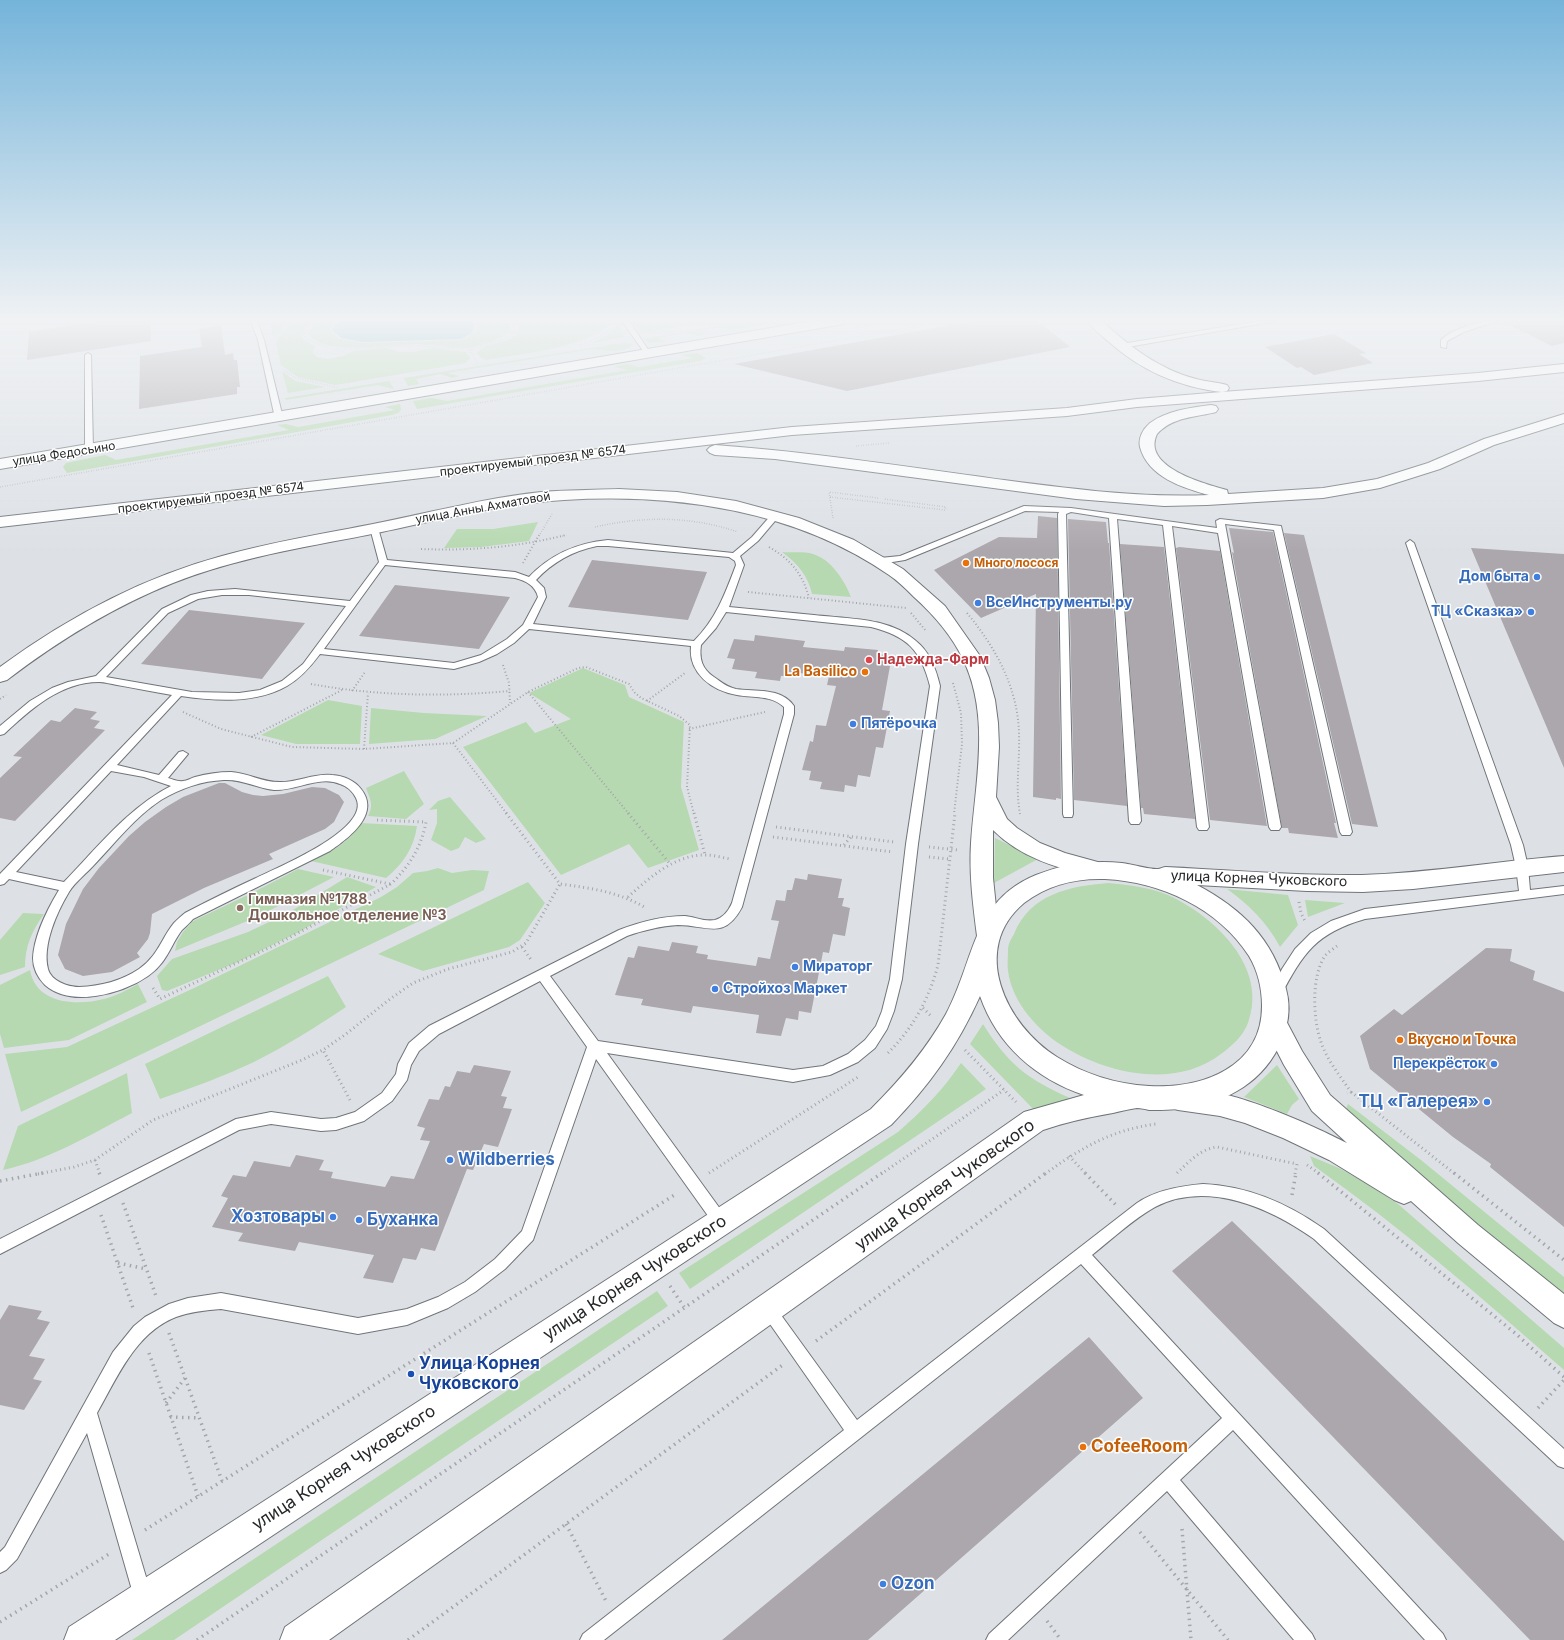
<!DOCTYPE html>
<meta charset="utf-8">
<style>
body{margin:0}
canvas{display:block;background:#dde1e6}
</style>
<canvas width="1564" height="1640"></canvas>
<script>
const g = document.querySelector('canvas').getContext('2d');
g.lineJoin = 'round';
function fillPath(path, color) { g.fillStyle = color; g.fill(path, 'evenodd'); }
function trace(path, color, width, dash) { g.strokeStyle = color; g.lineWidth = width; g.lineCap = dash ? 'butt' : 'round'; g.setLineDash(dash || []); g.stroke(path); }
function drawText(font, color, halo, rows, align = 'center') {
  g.font = font + ' Inter,sans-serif'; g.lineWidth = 3; g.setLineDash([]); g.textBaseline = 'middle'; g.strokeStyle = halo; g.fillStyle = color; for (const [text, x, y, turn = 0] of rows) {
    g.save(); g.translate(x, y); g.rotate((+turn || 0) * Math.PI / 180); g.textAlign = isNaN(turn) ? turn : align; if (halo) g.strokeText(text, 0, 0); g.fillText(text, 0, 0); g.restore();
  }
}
fillPath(new Path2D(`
 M270 321H292L277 332 273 337Z
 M297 321H312L303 330 301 336 304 341 315 346 312 352 317 357 328 359 343 356 353 351 387 348 399 352H414L431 348 466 352 470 358 466 363 335 385 298 377 281 365 276 343 282 332Z
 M320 321H335L330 329 339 339 363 343 462 340 475 333 479 325 477 321H503L510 327V331C502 339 479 347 468 348 451 349 434 344 416 344 392 343 321 358 309 333L314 325Z
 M515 321H611L612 324C575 350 530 352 486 360L480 357 477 353C487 340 509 346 519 331L518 324Z
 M632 321H712L641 333Z
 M749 321H785L731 330 721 327 697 331 707 334 699 336 685 333 657 338 666 342 650 343 643 339Z
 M619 324 625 337 592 343 606 336Z
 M622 343 633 344C624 354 604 351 592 349L447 373 460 376 453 378 440 374 416 379 419 384 408 386 404 378Z
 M697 353 706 358 700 361 417 409 413 401 432 398 447 401 628 370 615 367 627 364 639 367 693 358 682 355Z
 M282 371 295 381 325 387 288 393Z
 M389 381 394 389 378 385 286 400 285 398Z
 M400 404 401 410 398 413 392 415 67 473 63 467 66 463 105 455 116 460 289 430 277 425 286 424 298 427 395 410 385 407Z
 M538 522 529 541 481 547 444 548 457 529H493Z
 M782 552C792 553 804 551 813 554 831 559 845 581 851 597L812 594C808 576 798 564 782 552Z
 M583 668 625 685 629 697 684 722 681 787 699 850 648 868 629 844 561 875 463 747 526 722 535 733 571 719 529 693Z
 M328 700 362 706 360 744H296L261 735Z
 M371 708 424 713 487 716 435 739 369 744Z
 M404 771 424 804 406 819 368 816C374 805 370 799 366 788Z
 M450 797 486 839 476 843 465 837 459 848 451 851 431 840 437 823V809L429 810 438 801Z
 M361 823 417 826C414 848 403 864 386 878L311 861C330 853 350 842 361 823Z
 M995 838 1038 859 994 883Z
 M438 868 452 873 472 870 489 871 484 890 21 1112 5 1054 67 1047 194 988 381 897 397 887 413 873 427 871Z
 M298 869 334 877 257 917 175 951 177 942 183 932 193 921 250 894Z
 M347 877 376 887 299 932 238 962 167 991 162 990 157 976 172 959 248 932 288 913Z
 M528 882 545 903 520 940 509 947 423 971 378 954Z
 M1108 883C1128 885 1149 887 1168 895 1214 916 1269 967 1248 1023 1243 1036 1232 1046 1221 1054 1177 1088 1111 1075 1066 1048 1039 1032 1012 1003 1008 971 1007 964 1008 956 1008 950 1008 944 1011 939 1014 934 1030 894 1070 886 1108 883Z
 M1227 889 1288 895 1298 925 1280 947C1267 922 1249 905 1227 889Z
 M1305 900 1345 903 1308 917Z
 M23 913 44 914C32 931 25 946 25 967L0 975V940Z
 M30 970C36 1004 76 1006 104 999 116 996 127 990 138 984L147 1002 69 1040 4 1048 0 1034V985Z
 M328 976 346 1007C316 1027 286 1046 254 1062 224 1076 192 1088 160 1099L145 1064Z
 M983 1024C1008 1064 1027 1079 1070 1098L1036 1112 970 1044Z
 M961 1063 986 1089 690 1289 679 1273 898 1132C922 1111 943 1090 961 1063Z
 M1277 1065 1299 1099 1292 1105 1287 1114 1244 1097Z
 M127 1073 132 1113C90 1135 49 1160 3 1170L18 1126Z
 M1348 1104 1421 1160 1564 1277V1297L1344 1114Z
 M1310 1156 1339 1168 1366 1183 1398 1204 1564 1348V1370C1483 1299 1402 1228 1314 1166Z
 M657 1291 668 1306 174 1640H132Z`), '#b7d9b1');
fillPath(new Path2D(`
 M339 321H472L474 326 472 333 461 339 363 342 341 338 332 330Z`), '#6ab3c6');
fillPath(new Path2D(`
 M99 321H150L151 341 27 360 29 332Z
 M974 321H1038L1070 347 847 391 734 364Z
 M1501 321H1564V343L1552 346Z
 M221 325 225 355 233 353 234 360H237L240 387H237V394L139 409 140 356 202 347 199 329Z
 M1334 334 1366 353 1359 354 1373 363 1314 375 1301 367 1297 368 1265 347Z
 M1038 516 1057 518 1061 799 1056 798V800L1033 797 1036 594 981 618 934 570 999 537 1037 538Z
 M1068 519 1106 522 1108 543H1109L1127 806 1074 800Z
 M1229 528 1273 532 1336 823H1334L1338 838 1289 833 1288 828H1282L1232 552 1234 553Z
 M1284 533 1304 535 1378 827 1352 824Z
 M1120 544 1164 547 1195 819 1144 814 1143 808H1141Z
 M1179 547 1220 551 1267 826 1210 820 1176 548Z
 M1471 548 1564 554V768Z
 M592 560 707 572 688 620 568 607Z
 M395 585 510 597 479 649 359 636Z
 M189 610 305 623 262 679 141 664Z
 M755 635 805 641 803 647 844 651 845 647 878 650 877 654 885 655 883 665 890 666 882 710 890 711 883 748 876 747 870 777 858 775 856 787 845 785 844 792 820 789 822 782 809 780 811 771 802 770 810 741 813 742 816 725 826 726 836 686 827 685 829 676 789 672 787 676H781L780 681 755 678 757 672 732 669 735 659 727 658 734 639 754 641Z
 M75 708 97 712 90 719 100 721 94 728 105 730 15 821 0 818V778L22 757 13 756 51 720 60 722Z
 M219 783H225L242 792 253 795 263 796 283 794 312 787 325 788 339 795 344 802 334 822 325 829 269 854 273 859 204 888 152 914 150 933 148 939 137 953 140 957 112 972 83 976 65 969 58 955 66 924 83 889 99 868 129 836 145 822 166 807 183 797Z
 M808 874 842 879 838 898H844L842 906 850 908 845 936 833 934 829 953 823 952 811 1013 799 1011 798 1020 786 1018 781 1036 756 1033 759 1015 693 1006 691 1013 641 1005 643 999 615 995 628 957 634 958 638 946 669 951 672 942 698 946 696 953 708 955 707 959 756 966 758 957 770 959 779 921 771 920 776 900 785 901 787 890H792L795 878 807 880Z
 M1486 948 1512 949 1510 961 1535 971 1533 980 1564 992V1227L1490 1167 1491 1164 1453 1137 1370 1069 1360 1036 1394 1009 1402 1015Z
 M474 1065 511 1071 501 1096 507 1097 503 1108 512 1109 498 1147 484 1144 473 1170 467 1169 435 1251 421 1248 416 1260 403 1258 393 1283 363 1278 374 1255 299 1242 295 1251 238 1241 243 1233 212 1227 228 1198 221 1196 233 1175 246 1177 254 1161 290 1167 296 1155 324 1160 319 1170 333 1172 331 1178 385 1187 391 1176 414 1179 430 1141 420 1140 425 1128 417 1126 429 1099 439 1100 445 1086 450 1087 457 1071 470 1073Z
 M1232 1221 1564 1541V1640H1530L1172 1271Z
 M9 1305 42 1311 37 1319 50 1322 29 1356 45 1359 33 1379 42 1381 24 1410 0 1405V1320Z
 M1089 1337 1143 1398 868 1640H722Z`), '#aca7ac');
const lane = new Path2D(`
 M251 321H257L264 340 283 418 282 420H279L275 418 258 340Z
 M622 321H629L651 354 650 355H646Z
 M1259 321H1276L1122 348 1119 346 1122 344Z
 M1485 321H1497L1464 332 1447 341 1446 348 1441 347V340C1452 329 1471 325 1485 321Z
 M88 353 91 355 93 450 89 452 85 450V355Z
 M1024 506 1071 508 1217 528 1216 521 1220 519 1281 526 1352 832 1350 835H1342L1340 832 1274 530 1225 524 1281 827 1279 830H1271L1269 827 1218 533 1172 526 1209 827 1207 830H1199L1197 827 1163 525 1117 519 1141 821 1139 824H1131L1129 821 1109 518 1071 512 1066 514 1073 814 1072 817H1064L1063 814 1058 514 1059 512 1025 511 905 560 880 564 876 561 880 558 900 556Z
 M773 513H776L780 515 758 541 740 556 744 565 729 607C757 610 786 612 814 615 848 619 889 617 916 641 930 652 936 669 940 686L918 844 902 979 894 1011 887 1029 875 1048 858 1062 830 1075 793 1082 607 1053 726 1217 728 1222 726 1227 721 1229 716 1227 596 1059 533 1240 505 1269 475 1292 448 1308 407 1325 358 1334 221 1309C206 1310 190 1312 176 1317 135 1333 117 1378 97 1413L152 1597 149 1603 143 1606 137 1603 134 1597 87 1433 17 1559 6 1570 0 1573V1552L5 1547 113 1352 134 1326 145 1317 169 1304 188 1298 221 1293 358 1318 407 1309 438 1297 465 1282 495 1259 522 1231 587 1047 540 981 439 1034 419 1051 411 1065 407 1080 392 1101 364 1121 336 1130 321 1131 271 1124 239 1130 0 1254V1239L236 1119 271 1112 321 1119 336 1118 355 1112 382 1093 396 1074 398 1064 409 1043 429 1026 619 930C640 922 662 916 685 916 695 917 705 922 715 920 723 918 729 910 732 903L784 714V707C771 695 754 698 737 695 712 691 688 673 691 646L529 629 514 643 497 654 479 662 454 669 320 654C311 666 301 678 287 686 256 704 215 701 181 696L117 765 159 775 179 752 183 751 188 754 168 778C172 779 178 782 183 781 187 781 191 778 195 777 206 774 218 772 231 772 248 773 264 783 281 782 298 782 315 773 332 775 344 776 354 780 361 789 381 814 349 838 330 851L193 919C190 923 186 926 182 930 170 946 167 963 148 976 122 994 71 1008 45 985 38 978 33 968 33 958 34 936 48 908 59 890L9 879 4 884 0 885V874L172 695C153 692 135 688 117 685 111 684 105 682 99 682 60 682 30 710 4 734L0 735V726L30 701 52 688 68 682 96 676 162 609 191 595 208 591 235 589 350 601 379 562 370 528 371 526H377L378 528 387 560 515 572 529 577C551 554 577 543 608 540L733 553 752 537ZM597 546H608L729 557 735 561 736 565C725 594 716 619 694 641L533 624 546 597 544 588 536 580C553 562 572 551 597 546ZM385 565 515 578C526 581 535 585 538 597L523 625 507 639 481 655 454 663 324 649ZM222 595H249L346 606 303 664 282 681 260 690 239 693 192 692 106 677 168 613 198 599ZM726 612 871 627C907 636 921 650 930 686L906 844 890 979 882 1011 876 1026 865 1040 848 1054 823 1066 793 1070 598 1041 550 976 627 936C644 930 661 926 678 925 707 925 724 941 742 907L794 714V706C781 687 755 692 736 689 727 687 721 682 714 677 702 669 699 659 701 645L716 628ZM111 771 144 777 171 786C128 808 97 848 64 882L16 872ZM224 780C242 779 257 788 274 790 296 791 320 775 340 784 347 786 353 792 356 798 372 829 276 868 256 878 232 889 208 901 185 913 181 916 177 920 174 923 161 939 158 956 139 969 121 981 101 986 79 987 68 987 51 981 48 969 42 945 57 912 69 892 75 882 86 874 94 865 115 843 135 817 161 800 181 788 202 781 224 780Z
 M1410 540 1414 543 1523 845 1528 867 1530 890 1564 886V894L1365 919C1316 933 1303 953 1280 997L1276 998 1272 997 1270 993 1282 969 1295 949 1311 933 1331 921 1365 909 1519 891 1516 867 1511 845 1406 543Z
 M1203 1184C1248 1186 1287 1203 1324 1229L1564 1449V1468L1558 1466 1314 1239C1270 1208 1208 1180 1155 1207 1133 1219 1111 1240 1092 1255L1443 1634 1446 1640H1425L1233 1430 1180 1480 1312 1634 1315 1640H1294L1167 1491 1008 1640H986L989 1634 1222 1418 1081 1264 604 1640H580L583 1634 844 1430 763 1314 760 1309 763 1304 768 1301 773 1304 857 1420 1137 1203C1156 1190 1180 1186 1203 1184Z`);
const street = new Path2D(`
 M619 489 677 492 736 501 799 518 854 540 903 569 945 606 980 656 989 678 995 700 998 723 999 747 996 797 1007 819 1017 828 1040 843 1065 853 1105 864 1108 870 1105 876 1097 878C1059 868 1022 859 993 830V878L999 936 996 942 988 945 980 942 977 936C973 905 969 874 971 843 975 783 991 717 963 659 952 636 933 614 914 597 906 589 898 581 889 575 795 510 676 493 564 500 497 504 432 522 367 535 301 548 236 558 173 583 113 607 58 641 7 680L0 682V667C67 618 141 578 222 556 272 542 322 534 373 524 429 513 484 498 541 492 567 490 593 490 619 489Z
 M1274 1012 1283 1015 1302 1051 1330 1095 1478 1225 1564 1294V1328L1554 1323 1458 1243 1411 1201 1404 1204 1394 1200 1329 1160 1283 1138 1245 1123 1220 1116 1178 1110 1169 1107 1165 1099 1169 1091C1208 1077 1310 1124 1347 1143L1312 1111 1284 1065 1262 1022 1265 1015Z`);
const secondary = new Path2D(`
 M812 321H844L843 324 838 325 0 469V459Z
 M1088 321H1102C1130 347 1159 369 1196 379 1207 382 1217 382 1227 385L1229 388 1227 391 1222 392 1478 373 1564 364V372L1478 381 1137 407 1067 416 792 435 0 527V517L792 427 1067 408 1137 399 1222 392C1178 387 1140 370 1108 341 1101 335 1093 329 1088 321Z
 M1211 405 1216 406 1218 409 1216 412C1196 417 1172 417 1157 434 1141 467 1205 484 1227 490L1228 494 1323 488 1377 479 1428 463 1484 439 1564 414V423L1494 445 1440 469 1380 488 1323 498 1207 505 1164 506 1076 499 775 459 715 455 710 453 707 450 710 447 715 445C812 452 908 467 1004 480 1072 489 1141 498 1209 495 1183 488 1148 477 1140 447 1138 438 1143 429 1150 423 1168 410 1190 408 1211 405Z
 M1564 856V872L1413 889 1363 892 1307 891 1197 885C1242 909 1273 939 1286 989 1297 1029 1271 1072 1237 1091 1222 1100 1203 1104 1185 1108 1174 1110 1160 1110 1149 1110 1145 1109 1141 1108 1137 1108 1129 1109 1121 1111 1113 1113 1090 1117 1066 1122 1043 1130L329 1640H280L285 1627 1024 1112 1084 1095C1036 1079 997 1045 980 996 957 1047 929 1086 891 1125L115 1640H64L69 1627 871 1109C900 1080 926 1050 946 1014 975 960 972 901 1036 875 1063 864 1093 860 1122 863 1130 864 1153 870 1158 869 1160 869 1163 867 1166 867 1231 870 1297 876 1362 875 1430 873 1497 861 1564 856ZM1105 879C1161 882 1218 908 1249 956 1258 971 1262 989 1262 1006 1262 1068 1201 1089 1149 1086 1116 1084 1084 1074 1057 1057 1006 1025 969 949 1024 903 1047 885 1076 878 1105 879Z`);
trace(lane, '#707579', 2);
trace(street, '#707579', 2);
trace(secondary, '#707579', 2);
trace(new Path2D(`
 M315 321 309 325 304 334 307 340 334 349H359L409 345 470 350 510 337 515 332 514 326 509 321
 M926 321 930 324 945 321
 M855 328 892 321
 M276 337 279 332 295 321
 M580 346 603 335 612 328
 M470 350 478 365
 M285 371 296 378 339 388
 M856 446 889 443
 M0 487 930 324
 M830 497 945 510 946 507 884 499
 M833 518 829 492 878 498
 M595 527C644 516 691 516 738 532
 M539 536 552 514
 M562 536 567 535`), '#a3a6aa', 1.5, [0.5, 2]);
trace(new Path2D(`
 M769 547C790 559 803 574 809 598
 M421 549C471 551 518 547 566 535
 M523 563 539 535
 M748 592 906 608
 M911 613 926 631
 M967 613C996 648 1018 688 1019 734 1020 761 1015 787 1020 814
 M503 665 509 683 510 703
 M953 683 961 713 962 744 954 814
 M311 684C377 696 443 697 510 691
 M352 691 365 672
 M528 692 629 814
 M0 699 6 695
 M647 701 685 673
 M183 712 221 729 292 747 364 749 453 743 528 692 578 668 586 667 629 684 634 692 641 698 679 716 690 725 687 787 694 814
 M689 729 765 712
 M251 737 342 690
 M453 743 507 814
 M364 749 368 693`), '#a3a6aa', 2, [1, 2.5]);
trace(new Path2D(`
 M506 813 560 884C591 888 619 892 646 908
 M628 813 671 865
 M694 813 705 855
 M776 827 894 842
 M773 837 893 852
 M844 845 851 837
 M929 847 958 850
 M929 857 949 859
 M323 870 390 884
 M628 897C649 878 676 854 706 855 714 855 723 858 731 859
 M1299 902 1301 913 1305 921
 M1337 946C1333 949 1328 952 1325 956 1311 976 1313 1020 1321 1042 1327 1060 1340 1076 1351 1092L1347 1093
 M522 947 532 961
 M153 988 160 999 277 944 391 884C410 865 421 848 426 822L376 820
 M923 1008 931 1016
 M965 1050 1016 1102
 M888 1053C913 1028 929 999 938 965L955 813
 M1351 1092 1455 1174
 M350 1100 323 1050 346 1034 390 999 413 983 448 969 512 952 526 943 560 884
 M1069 1156 1086 1174
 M95 1160 100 1174
 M1307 1165 1320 1174
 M709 1173 858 1077
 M1177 1173C1189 1162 1200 1149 1217 1147L1297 1164 1295 1174
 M38 1174 74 1167 95 1160 153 1120 302 1060 323 1050
 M881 1174 1004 1090
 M1045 1174C1081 1148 1111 1130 1156 1124`), '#a3a6aa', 3, [1, 3.5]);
trace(new Path2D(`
 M99 1173 100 1175
 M1085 1173 1116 1205
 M1318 1173 1515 1333 1564 1377
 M1454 1173 1564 1260
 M0 1181 43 1173
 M1292 1195 1296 1173
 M123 1203 156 1296
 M101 1215 134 1311
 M118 1263 146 1269
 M670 1286 684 1307
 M169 1333 222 1481
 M816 1341 1046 1173
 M149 1353 198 1496
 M166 1403 185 1378
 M1538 1408 1564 1380
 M170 1417 200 1418
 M566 1524 606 1601
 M1182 1529 1191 1640
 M145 1530 676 1194
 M1140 1532 1228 1640
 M1047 1621 1061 1640
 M0 1622 109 1554
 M197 1640 882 1173
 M408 1640 784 1364`), '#a3a6aa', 3.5, [1.5, 4.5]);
fillPath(lane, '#fff');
fillPath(street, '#fff');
fillPath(secondary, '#fff');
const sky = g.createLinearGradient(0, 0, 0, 551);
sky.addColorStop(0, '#75b4da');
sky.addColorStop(0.58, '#f0f2f4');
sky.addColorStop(1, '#f0f2f400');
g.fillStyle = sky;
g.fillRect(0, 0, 1564, 551);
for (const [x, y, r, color] of [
 [966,563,4,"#e8710a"],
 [1537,577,4,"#3f7fe0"],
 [978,603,4,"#3f7fe0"],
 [1531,612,4,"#3f7fe0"],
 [869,660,4,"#e0444e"],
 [865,672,4,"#e8710a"],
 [853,724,4,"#3f7fe0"],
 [240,908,4,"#8d6e63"],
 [795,967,4,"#3f7fe0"],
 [715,989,4,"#3f7fe0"],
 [1400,1040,4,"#e8710a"],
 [1494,1064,4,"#3f7fe0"],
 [1487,1102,4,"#3f7fe0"],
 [450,1160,4,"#3f7fe0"],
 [333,1217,4,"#3f7fe0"],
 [359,1220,4,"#3f7fe0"],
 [411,1374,4,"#1a4fb4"],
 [1083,1447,4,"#e8710a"],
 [883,1584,4,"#3f7fe0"]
]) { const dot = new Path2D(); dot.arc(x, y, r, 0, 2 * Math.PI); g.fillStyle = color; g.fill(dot); trace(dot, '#fff', 1.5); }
drawText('12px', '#252728', '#fff', [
 ["улица Федосьино",64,454,-9],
 ["проектируемый проезд № 6574",533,461,-7],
 ["проектируемый проезд № 6574",211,498,-7],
 ["улица Анны Ахматовой",483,508,-10]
]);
drawText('bold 12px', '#c56008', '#fff', [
 ["Много лосося",974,563]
], 'left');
drawText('bold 14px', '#366cbe', '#fff', [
 ["Дом быта",1529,577,"right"],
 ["ВсеИнструменты.ру",986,603],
 ["ТЦ «Сказка»",1523,612,"right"],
 ["Пятёрочка",861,724],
 ["Мираторг",803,967],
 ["Стройхоз Маркет",723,989],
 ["Перекрёсток",1486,1064,"right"]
], 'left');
drawText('bold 14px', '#be3a42', '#fff', [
 ["Надежда-Фарм",877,660]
], 'left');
drawText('bold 14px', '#c56008', '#fff', [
 ["La Basilico",857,672],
 ["Вкусно и Точка",1408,1040,"left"]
], 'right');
drawText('14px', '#252728', '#fff', [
 ["улица Корнея Чуковского",1259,879,2]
]);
drawText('bold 14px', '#785e54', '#fff', [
 ["Гимназия №1788.",248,900],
 ["Дошкольное отделение №3",248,916]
], 'left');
drawText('bold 17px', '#366cbe', '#fff', [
 ["ТЦ «Галерея»",1479,1102,"right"],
 ["Wildberries",458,1160],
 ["Хозтовары",325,1217,"right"],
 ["Буханка",367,1220],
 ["Ozon",891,1584]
], 'left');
drawText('17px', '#252728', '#fff', [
 ["улица Корнея Чуковского",945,1185,-35],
 ["улица Корнея Чуковского",635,1278,-33],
 ["улица Корнея Чуковского",344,1468,-33]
]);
drawText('bold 17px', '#164399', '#fff', [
 ["Улица Корнея",419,1364],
 ["Чуковского",419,1384]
], 'left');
drawText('bold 17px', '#c56008', '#fff', [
 ["CofeeRoom",1091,1447]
], 'left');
</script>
